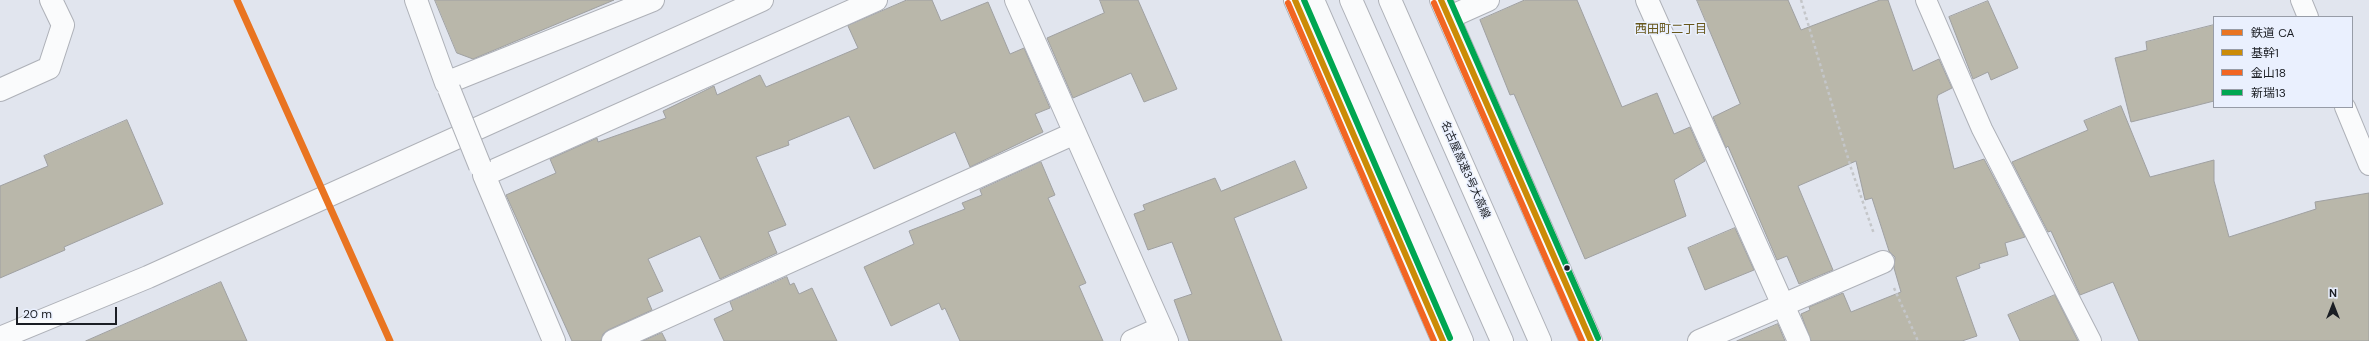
<!DOCTYPE html>
<meta charset="utf-8">
<style>
body{margin:0}
#map{position:relative;width:2369px;height:341px;overflow:hidden;background:#e1e5ee;font-family:"DM Sans","Noto Sans JP",sans-serif}
canvas{display:block}
.legend{position:absolute;left:2213px;top:16px;width:140px;height:92px;box-sizing:border-box;background:#eaf0fe;border:1px solid #979ca7;margin:0;padding:5px 7px;list-style:none;font-size:12px;color:#1b1e24}
.legend li{display:flex;align-items:center;gap:8px;height:20px}
.legend b{width:20px;border:1px solid #979ca7}
.north{position:absolute;left:2313px;top:285px;width:40px;height:40px;-webkit-text-stroke:3px #eaf0fe;paint-order:stroke;rotate:0deg;font-size:11px;font-weight:700;line-height:16px;text-align:center;color:#1b1e24}
.north::after{content:'';display:block;margin:auto;width:14px;height:18px;background:#1b1e24;clip-path:polygon(50% 0,100% 100%,50% 72%,0 100%)}
.scale{position:absolute;left:16px;top:307px;width:101px;height:18px;box-sizing:border-box;border:2px solid #1b1e24;border-top:0;padding-left:5px;font-size:12px;line-height:14px;white-space:nowrap;color:#1b1e24;-webkit-text-stroke:3px #eaf0fe;paint-order:stroke}
</style>
<div id="map">
<canvas width="2369" height="341"></canvas>
<ul class="legend">
<li><b style="height:5px;background:#e97421"></b>鉄道 CA</li>
<li><b style="height:5px;background:#cb8b07"></b>基幹1</li>
<li><b style="height:5px;background:#f26522"></b>金山18</li>
<li><b style="height:5px;background:#00a651"></b>新瑞13</li>
</ul>
<div class="north">N</div>
<div class="scale">20 m</div>
</div>
<script>
const g = document.querySelector('canvas').getContext('2d');
g.lineJoin = 'round';
function fillPath(path, color) { g.fillStyle = color; g.fill(path, 'evenodd'); }
function trace(path, color, width, dash) { g.strokeStyle = color; g.lineWidth = width; g.lineCap = dash ? 'butt' : 'round'; g.setLineDash(dash || []); g.stroke(path); }
function drawText(font, color, halo, rows, align = 'center') {
  g.font = font + ' "DM Sans","Noto Sans JP",sans-serif'; g.lineWidth = 3; g.setLineDash([]); g.textBaseline = 'middle'; g.strokeStyle = halo; g.fillStyle = color; for (const [text, x, y, turn = 0] of rows) {
    g.save(); g.translate(x, y); g.rotate((+turn || 0) * Math.PI / 180); g.textAlign = isNaN(turn) ? turn : align; if (halo) g.strokeText(text, 0, 0); g.fillText(text, 0, 0); g.restore();
  }
}
const building = new Path2D(`
 M435 0H614L473 59 457 53Z
 M907 0H932L941 21 988 2 1010 54 1024 48 1050 108 1035 114 1043 132 970 167 955 132 874 169 849 116 788 141 789 145 756 157 786 225 768 232 777 253 720 279 700 236 648 259 663 291 647 298 652 310 608 330 603 334 601 341H572L506 195 556 173 550 159 597 138 598 142 666 118 663 111 704 91 714 86 717 95 760 75 766 87 858 48 848 26Z
 M1100 0H1138L1177 89 1144 102 1131 73 1073 98 1047 38 1104 13Z
 M1525 0H1577L1622 107 1657 93 1674 134 1690 127 1705 161 1674 180 1686 216 1585 259 1514 94 1510 95 1480 20Z
 M1697 0H1788L1801 30 1880 0H1888L1913 71 1939 59 1952 88 1938 95 1937 99 1954 169 1984 159 2025 237 2005 243 2008 255 1979 264 1980 268 1956 277 1977 336 1962 341H1811L1801 314 1810 310 1809 307 1843 293 1851 312 1901 292 1894 268 1895 257 1889 251 1872 198 1865 200 1856 161 1798 186 1833 270 1799 284 1787 256 1777 260 1728 146 1726 148 1713 117 1740 104Z
 M1988 1 2018 68 1991 80 1988 72 1973 79 1949 17Z
 M2214 25V101L2131 122 2115 58 2147 50 2146 42Z
 M2121 106 2150 177 2214 160V181L2229 237 2316 209 2315 202 2369 193V341H2139L2113 282 2080 295 2051 231 2048 232 2012 162 2088 130 2084 121Z
 M127 120 163 204 64 247 65 250 0 278V186L48 166 44 156Z
 M1295 161 1307 188 1234 218 1282 341H1189L1174 300 1192 294 1172 242 1148 250 1134 214 1145 210 1143 205 1215 178 1221 191Z
 M1041 162 1055 195 1048 198 1086 283 1079 286 1103 341H960L945 308 942 310 939 303 891 326 864 267 914 244 909 231 965 209 962 203 982 195 980 190Z
 M1735 228 1754 270 1705 290 1688 248Z
 M787 277 790 285 794 283 799 294 812 288 837 341H724L714 319 733 310 730 302Z
 M221 282 247 341H86Z
 M2055 295 2078 341H2020L2008 315Z
 M1778 324 1785 341H1737Z
 M662 333 666 341H643Z`);
fillPath(building, '#b9b7aa');
trace(building, '#9fa0a1', 1);
const service = new Path2D(`
 M1926 0 1982 129 2091 341
 M2301 0 2308 17
 M2345 107 2369 165`);
const minor = new Path2D(`
 M416 0 446 83 653 0
 M1016 0 1167 341
 M1647 0 1799 341
 M1450 17 1488 0
 M0 90 49 68 63 25 51 0
 M554 341 484 175 876 0
 M613 341 1075 133
 M1132 341 1161 328
 M1699 341 1883 262`);
const tertiary = new Path2D(`
 M0 338 148 277 762 0`);
const trunk = new Path2D(`
 M1295 0 1443 341
 M1441 0 1591 341`);
const motorway = new Path2D(`
 M1313 0 1462 341
 M1351 0 1502 341
 M1390 0 1540 341`);
trace(service, '#aeb1b8', 22);
trace(minor, '#aeb1b8', 24);
trace(tertiary, '#aeb1b8', 24);
trace(trunk, '#aeb1b8', 24);
trace(motorway, '#aeb1b8', 24);
trace(new Path2D(`
 M1801 0 1851 168 1874 234
 M1894 288 1918 341`), '#c4c6c9', 2.5, [3, 3]);
trace(service, '#fafbfc', 20);
trace(minor, '#fafbfc', 22);
trace(tertiary, '#fafbfc', 22);
trace(trunk, '#fafbfc', 22);
trace(motorway, '#fafbfc', 22);
const minorBridge = new Path2D(`
 M449 89 480 166`);
trace(minorBridge, '#aeb1b8', 24, []);
trace(minorBridge, '#fafbfc', 22);
trace(new Path2D(`
 M1295 0 1443 341
 M1441 0 1591 341`), '#cb8b07', 6);
trace(new Path2D(`
 M1288 3 1434 341
 M1434 3 1582 341`), '#f26522', 6);
trace(new Path2D(`
 M1304 0 1450 338
 M1450 0 1598 338`), '#00a651', 6);
trace(new Path2D(`
 M237 0 390 341`), '#e97421', 7);
for (const [x, y, r, color] of [
 [1567,268,3.5,"#1b1e24"]
]) { const dot = new Path2D(); dot.arc(x, y, r, 0, 2 * Math.PI); g.fillStyle = color; g.fill(dot); trace(dot, '#eaf0fe', 1.5); }
drawText('11px', '#1b1e24', '#eaf0fe', [
 ["名古屋高速3号大高線",1465,170,66]
]);
drawText('12px', '#66561a', '#eaf0fe', [
 ["西田町二丁目",1671,30]
]);
</script>
